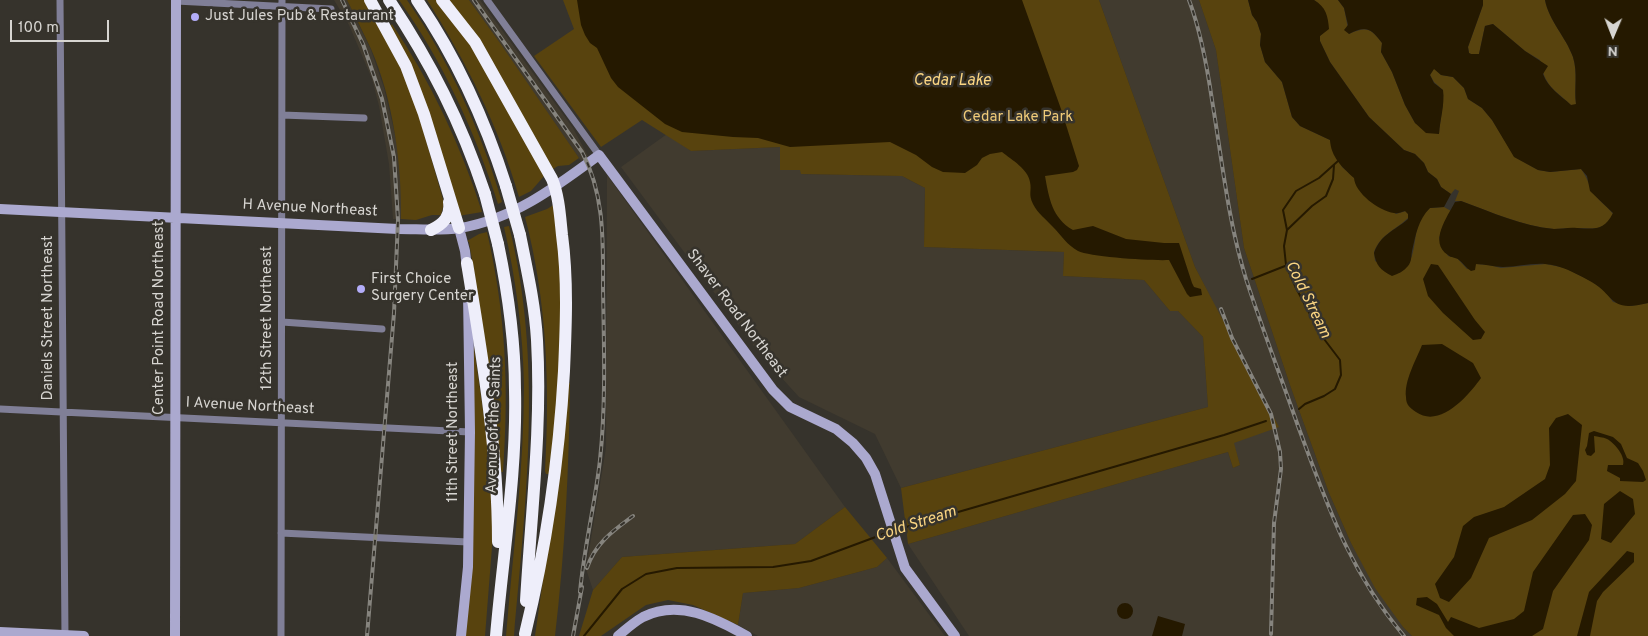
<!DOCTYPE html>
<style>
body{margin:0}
#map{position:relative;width:1648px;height:636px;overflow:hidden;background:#36332c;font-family:Overpass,sans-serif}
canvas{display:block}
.north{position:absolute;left:1588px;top:10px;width:50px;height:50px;-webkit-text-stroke:4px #36332c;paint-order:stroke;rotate:181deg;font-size:14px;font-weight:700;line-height:20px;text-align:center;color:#d7d5d1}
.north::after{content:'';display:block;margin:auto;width:18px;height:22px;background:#d7d5d1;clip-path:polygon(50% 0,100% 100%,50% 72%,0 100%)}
.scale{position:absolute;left:10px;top:20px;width:99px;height:22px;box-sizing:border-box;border:2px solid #d7d5d1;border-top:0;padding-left:6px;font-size:15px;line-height:18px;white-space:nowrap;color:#d7d5d1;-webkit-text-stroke:4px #36332c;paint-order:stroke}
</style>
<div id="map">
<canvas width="1648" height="636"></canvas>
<div class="north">N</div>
<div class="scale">100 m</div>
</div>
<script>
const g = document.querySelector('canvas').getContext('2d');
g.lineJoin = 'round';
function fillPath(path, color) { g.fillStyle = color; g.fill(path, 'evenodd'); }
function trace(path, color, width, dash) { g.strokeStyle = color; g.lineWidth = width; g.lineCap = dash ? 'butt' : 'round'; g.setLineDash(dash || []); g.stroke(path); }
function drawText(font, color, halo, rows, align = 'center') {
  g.font = font + ' Overpass,sans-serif'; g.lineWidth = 5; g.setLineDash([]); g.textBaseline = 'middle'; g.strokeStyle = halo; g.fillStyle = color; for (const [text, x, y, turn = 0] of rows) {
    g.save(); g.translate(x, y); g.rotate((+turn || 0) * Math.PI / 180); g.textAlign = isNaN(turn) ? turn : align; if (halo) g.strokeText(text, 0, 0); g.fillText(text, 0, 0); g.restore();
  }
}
fillPath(new Path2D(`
 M334 0H347L371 50 384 88 397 143 400 167 402 194 401 219 399 220V224H396V219H393L389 164 379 106 372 79 349 25Z
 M469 0H480L573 128 588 156 581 161Z
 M1099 0H1199L1216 50 1244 248 1291 388 1329 493 1351 543 1403 627 1412 636H969L908 544 1228 452 1233 468 1240 465 1233 443 1212 300 1195 267Z
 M667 134 691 151 780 147 801 170V174L902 176 925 188 924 247 1064 252 1063 276 1144 280 1170 311H1178L1203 337 1208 407 901 488 875 434 799 397 759 353 621 167Z
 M607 175 845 507 795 544 622 557 593 590 586 569 606 448Z
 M887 558 945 636H758L738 625 743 593 799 588 877 567Z`), '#413b2f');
fillPath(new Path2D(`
 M347 0H364L398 61 417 109 444 203 441 215H432L416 220 401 219C402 165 393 99 371 49 363 32 355 16 347 0Z
 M399 0H407C450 62 481 131 502 202L498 204C475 131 443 62 399 0Z
 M427 0H437L473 46 545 175 531 191 519 197C499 127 466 61 427 0Z
 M447 0H469L500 43 579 158 569 165 558 166 553 169Z
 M563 0H1099L1195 267 1279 427 1234 443 1240 465 1233 468 1228 452 908 544 901 488 1208 407 1203 337 1178 311H1170L1144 280 1063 276 1064 252 924 247 925 188 902 176 801 174 800 170H780V147L691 151 642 120 601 147 534 56 574 29Z
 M1199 0H1248L1252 15 1257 22 1261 34 1260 45 1265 62 1282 82 1292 117 1300 126 1330 140 1342 167 1396 214 1406 211 1408 214V218C1394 231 1381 234 1374 252L1375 261 1399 273C1418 262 1412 238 1420 220 1422 215 1426 211 1430 208L1444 207 1451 211 1439 238 1448 256 1457 258 1467 269 1476 264 1489 265 1501 268 1546 264 1565 268 1591 281 1605 291 1613 302 1631 306 1648 303V636H1412L1403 627 1375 588 1351 543 1329 493 1291 388 1244 248 1216 50Z
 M1314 0H1338L1344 8 1349 34C1366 26 1371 28 1382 43L1381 52 1392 72 1405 105 1415 123 1439 134C1440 119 1444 105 1443 90L1434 82 1430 75 1434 68 1441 75 1453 77 1464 88 1468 99 1482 108 1492 120 1515 157 1538 170 1550 172 1581 169C1587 177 1589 186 1595 195 1600 202 1607 206 1613 214 1603 234 1592 227 1573 228 1567 228 1560 229 1554 229 1522 226 1491 212 1461 201H1455L1459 191 1455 189 1451 194 1441 187 1437 179 1428 172 1424 163 1415 154 1404 150 1369 117 1330 62 1320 41V36L1324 32 1318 3Z
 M1483 0H1545C1549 21 1566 37 1573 57 1578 73 1574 89 1576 105H1571C1553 88 1545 87 1540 60L1525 51 1493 24 1485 26 1479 54H1471L1469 53 1468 47 1483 5Z
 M392 24C431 82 461 146 482 212L458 216 390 26Z
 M555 204 562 256 560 376 549 474H546L545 471C550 386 547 300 525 217L547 209Z
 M509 226C543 359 526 501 514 636H506C513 553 524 469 524 385 523 333 516 279 504 227Z
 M487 232C506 315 509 387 503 472H500L474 271 469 242 467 241 479 234Z
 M474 347 490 460 493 534 485 636H465L472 348Z
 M567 383H570C569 468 565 552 555 636H535L554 503Z
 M845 507 887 558 877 567 799 588 743 593 738 625 693 605 668 600 646 605 601 636H579L593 590 622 557 795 544Z`), '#58430e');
fillPath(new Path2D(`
 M577 0H1022L1061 109 1079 166 1077 170 1073 172 1045 176C1049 198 1052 218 1073 230L1093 226 1126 239 1164 243H1179L1192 283 1194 287 1201 289 1202 295 1190 297 1187 294 1169 260C1153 261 1090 257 1078 251 1067 245 1061 235 1053 227 1046 219 1038 214 1033 204 1028 194 1032 191 1030 182 1028 169 1012 160 1002 152L990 154 982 158 977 165 965 173 943 172 932 167 916 155 890 142 790 147 758 138 733 137 682 132 665 124 618 87 611 78 597 48 590 43 585 35 581 25Z
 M1248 0H1314C1326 7 1328 16 1329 29L1320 36V41L1330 62 1369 117 1404 150 1415 154 1424 163 1428 172 1437 179 1441 187 1451 194 1444 207 1430 208C1418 220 1416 234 1412 251 1411 256 1412 261 1408 266 1404 271 1398 274 1392 276 1380 270 1376 265 1374 253 1381 234 1394 231 1408 219V214L1405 211C1401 212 1398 214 1394 213 1379 211 1355 193 1354 178 1342 167 1331 157 1330 140L1300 126 1292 117 1282 82 1265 62 1260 45 1261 34 1257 22 1252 15Z
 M1338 0H1483V5L1468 47 1469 53 1471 54H1479L1485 26 1493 24 1525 51 1548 66 1543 74C1548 88 1560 95 1571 105L1576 104C1574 88 1578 73 1573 57 1566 37 1549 21 1545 0H1648V303C1607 313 1617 295 1588 280 1575 273 1561 265 1545 264 1531 263 1517 267 1503 267 1494 267 1485 264 1476 264L1475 270 1471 271C1466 268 1463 263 1459 260 1456 257 1451 258 1448 255 1428 242 1448 216 1455 202L1461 201C1491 212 1522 226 1554 229 1562 229 1569 227 1577 228 1594 229 1604 231 1613 213L1590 191 1587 176 1581 169 1550 172 1538 170 1514 157 1492 120 1482 108 1468 99 1464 88 1453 77 1441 75 1434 69 1430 75 1434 83 1443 90C1445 105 1440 119 1439 134L1426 133 1415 123 1405 105 1392 72 1381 52 1382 43C1371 28 1366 25 1349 34L1344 30 1348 25 1344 8Z
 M1431 264 1438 265 1475 320 1485 332 1481 339 1473 340 1443 313 1428 296 1423 279Z
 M1442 344 1473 363 1481 378C1469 395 1440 429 1416 412 1410 408 1406 405 1406 397 1404 381 1416 360 1422 345Z
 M1568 414 1582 425 1576 481 1565 494 1532 520 1489 538 1471 578 1449 602 1440 598 1435 584 1454 557 1463 526 1474 517 1504 507 1545 479 1550 465 1549 428 1556 418Z
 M1594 431 1613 437 1621 444 1627 458 1638 463 1643 471 1646 480 1643 482 1620 481V478L1607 471 1608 465H1623C1626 457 1615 443 1607 439 1603 437 1598 437 1594 436L1595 452 1591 456 1587 455 1585 450 1587 446 1589 433Z
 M1620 491 1633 499 1635 514 1611 543 1601 539 1604 504Z
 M1585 514 1592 525 1589 540 1553 591 1543 629 1532 636H1454L1446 628 1439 615 1416 605 1417 598 1427 597 1437 604 1448 622 1451 617 1479 628 1514 619 1524 611 1533 572 1573 515Z
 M1627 551 1634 553V562L1603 592 1597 601 1590 636H1577L1589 592Z
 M1117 611a8 8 0 1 1 16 0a8 8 0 1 1-16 0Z
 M1158 616 1185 624 1182 636H1152Z`), '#251900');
trace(new Path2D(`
 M1287 230 1312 206 1326 196 1333 179 1334 165
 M1252 279 1285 266
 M1299 409 1305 404 1324 396 1335 389 1341 375 1340 360 1321 335 1296 288 1286 265 1284 246 1287 230 1283 210 1296 191 1319 178 1338 161
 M896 530 1224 435 1266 421
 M584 636 622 589 646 574 677 568 773 567 811 561 889 532`), '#251900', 2);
trace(new Path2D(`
 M60 0 65 636
 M487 0 599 155
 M176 1 331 9
 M282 115 364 118
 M282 322 382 329
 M0 409 470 432
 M281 533 468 542
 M281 636 282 0`), '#807f97', 7);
trace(new Path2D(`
 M0 209 398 229C419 229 440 231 460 228 514 219 557 186 599 155L773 390 790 407 836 429 853 443 866 458 875 474 905 568 955 636
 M459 228 465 251 467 268
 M0 632 84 636
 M175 636 176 0
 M461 636 468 567 470 432 468 293
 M618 636C626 629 634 622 643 617 679 599 715 618 747 636`), '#aba9cf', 10);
trace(new Path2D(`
 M370 0 406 66 424 114 459 228
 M389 0C431 63 461 122 485 194
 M417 0C456 57 485 120 506 186
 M442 0 475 42 552 179C559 196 560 216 562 235 568 280 566 325 564 371 559 459 546 548 525 634
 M431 230C444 224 451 216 449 202
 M520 235C527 270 535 305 537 340 542 427 531 514 526 601
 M467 263C482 355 498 449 498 542
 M496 636C503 554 517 472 515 390 515 341 508 292 498 244`), '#eeeefa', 12);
const rail = new Path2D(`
 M342 0 363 44 382 99 394 157 398 220 394 313 367 636
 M474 0 582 152C605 195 603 242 603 289 604 345 606 404 600 460 595 504 584 548 580 592
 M1189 0C1201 32 1207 66 1212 100 1222 160 1228 221 1246 279 1262 328 1281 377 1298 426 1327 504 1349 571 1404 636
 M1221 309 1232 338 1271 414 1280 452 1281 469 1274 523 1271 634
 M587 568C595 543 614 530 633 516
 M573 636 582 587`);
trace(rail, '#86847e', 4);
trace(rail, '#36332c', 2, [5.5]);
trace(new Path2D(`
 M506 186 520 235
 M485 194 498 244`), '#eeeefa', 12);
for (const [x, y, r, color] of [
 [195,17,5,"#b3adf9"],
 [361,289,5,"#b3adf9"]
]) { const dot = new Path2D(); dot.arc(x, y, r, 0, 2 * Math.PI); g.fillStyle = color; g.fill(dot); trace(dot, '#36332c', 2); }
drawText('15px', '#d7d5d1', '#36332c', [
 ["Just Jules Pub & Restaurant",205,17],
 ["First Choice",371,280],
 ["Surgery Center",371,297]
], 'left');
drawText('15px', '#f0cb79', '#36332c', [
 ["Cedar Lake Park",1018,118]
]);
drawText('15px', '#d7d5d1', '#36332c', [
 ["H Avenue Northeast",310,209,3],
 ["Shaver Road Northeast",736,314,53],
 ["Daniels Street Northeast",49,318,-90],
 ["Center Point Road Northeast",160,318,-90],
 ["12th Street Northeast",268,318,-90],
 ["I Avenue Northeast",250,407,3],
 ["Avenue of the Saints",495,425,-88],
 ["11th Street Northeast",454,432,-90]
]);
drawText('italic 16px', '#fad582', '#36332c', [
 ["Cedar Lake",952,82],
 ["Cold Stream",1307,300,64],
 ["Cold Stream",916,525,-18]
]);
</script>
